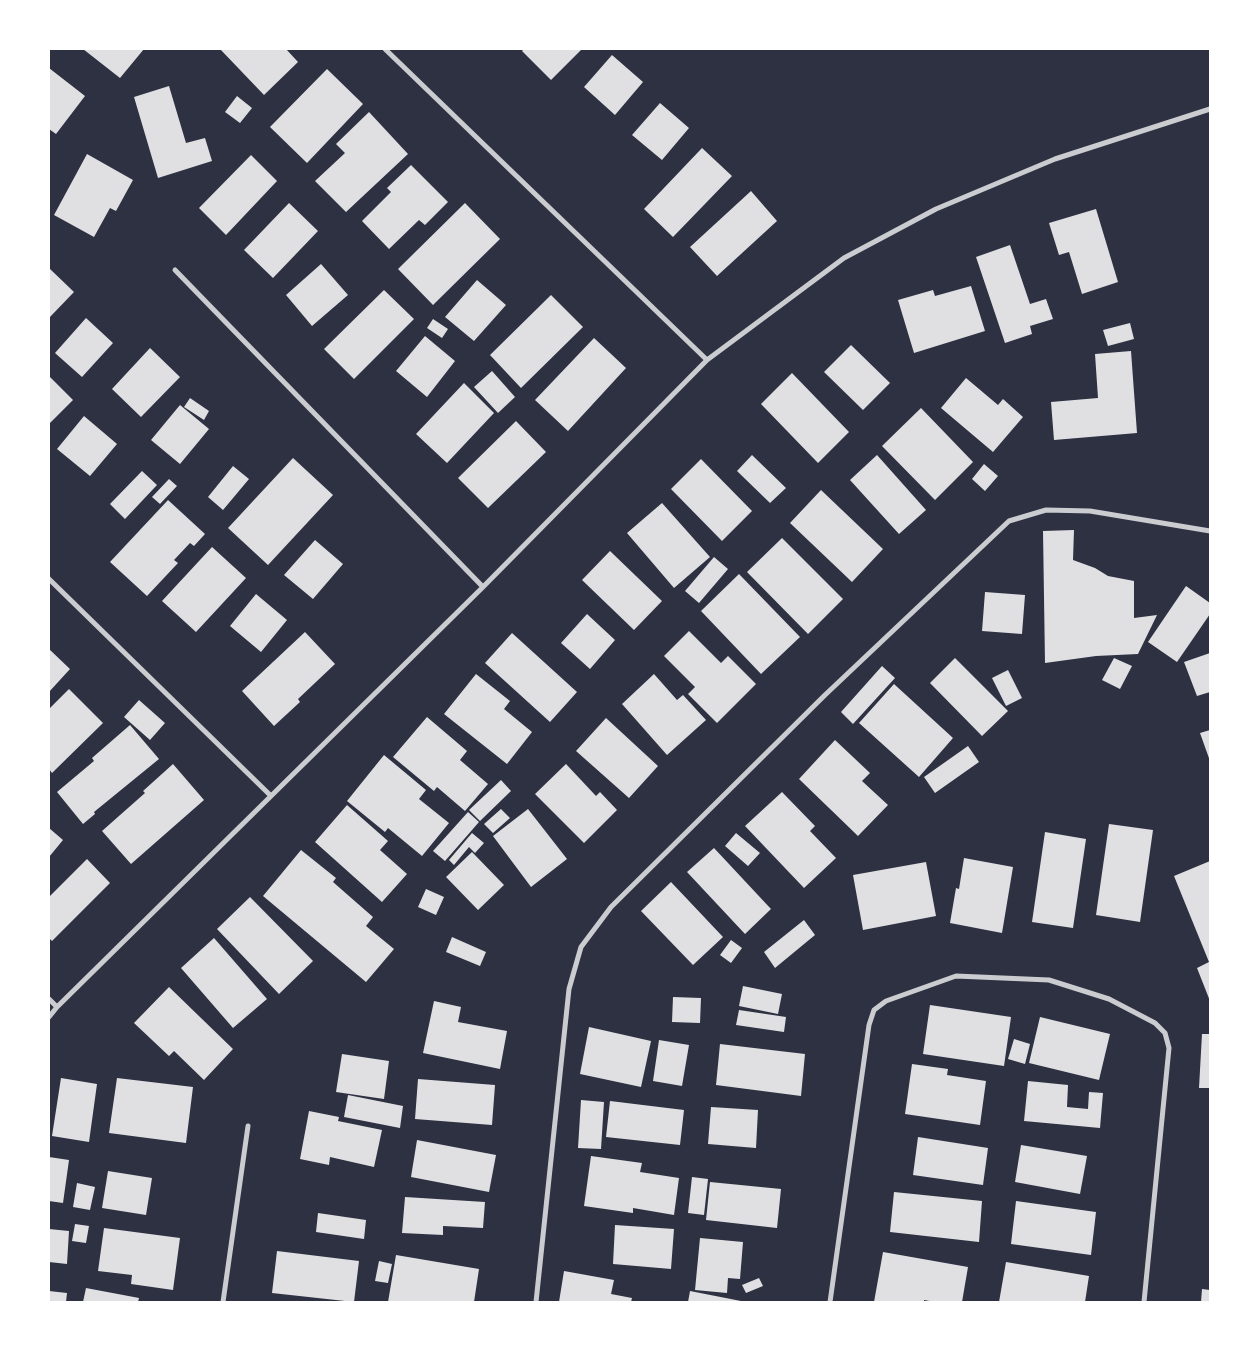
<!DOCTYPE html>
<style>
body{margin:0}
#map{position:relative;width:1259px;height:1351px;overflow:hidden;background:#2d3142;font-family:"Roboto Serif",serif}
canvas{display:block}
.frame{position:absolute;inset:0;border:50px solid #fff;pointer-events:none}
</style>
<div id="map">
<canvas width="1259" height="1351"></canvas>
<div class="frame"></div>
</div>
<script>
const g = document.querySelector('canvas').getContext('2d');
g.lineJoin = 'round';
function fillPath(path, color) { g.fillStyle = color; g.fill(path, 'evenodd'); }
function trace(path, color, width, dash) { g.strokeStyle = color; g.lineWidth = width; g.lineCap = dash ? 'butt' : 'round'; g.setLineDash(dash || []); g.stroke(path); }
fillPath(new Path2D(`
 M83 49H144L120 78Z
 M220 49H286L298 62 264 95Z
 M524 49H582L551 80 522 51Z
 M612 55 643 82 615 115 584 87Z
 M49 68 85 96 56 134 49 129Z
 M327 69 363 104 307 163 270 127Z
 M169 86 186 143 205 138 212 161 158 178 134 97Z
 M237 96 252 108 240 123 225 112Z
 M660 103 689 128 662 160 632 135Z
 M369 112 408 154 346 212 315 181 345 153 336 144Z
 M702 148 732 176 673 237 644 209Z
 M87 154 133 180 116 211 110 208 94 237 54 215Z
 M251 155 277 181 226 235 199 208Z
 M411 165 448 202 425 225 419 220 389 249 362 221 391 192 387 188Z
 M751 191 777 221 717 276 690 247Z
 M289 203 318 231 273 278 244 250Z
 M465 203 500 239 433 305 398 269Z
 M1096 209 1118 282 1082 294 1069 252 1059 255 1049 223Z
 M1010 245 1030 304 1046 299 1053 319 1030 326 1032 334 1005 343 976 257Z
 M321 264 348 295 312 326 286 295Z
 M50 269 74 292 49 318V270Z
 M477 280 506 305 474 341 445 317Z
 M971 286 985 331 914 353 898 300 933 290 935 296Z
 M384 290 414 319 354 379 324 349Z
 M551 295 583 327 521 388 490 355Z
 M86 318 113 343 82 377 55 353Z
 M433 319 448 329 442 338 427 328Z
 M1130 323 1134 339 1108 346 1103 330Z
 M425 336 455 361 427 397 396 371Z
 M594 338 626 368 568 431 535 400Z
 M851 345 890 383 863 410 824 372Z
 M150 348 180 377 141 417 112 389Z
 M1131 351 1137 433 1054 440 1051 402 1098 398 1095 354Z
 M492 371 515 397 498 413 474 387Z
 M792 373 849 432 818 463 761 404Z
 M49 376 73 400 49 424Z
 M966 378 998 405 1003 399 1023 417 993 452 941 408Z
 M464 383 494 413 447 463 416 434Z
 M190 398 209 411 204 420 184 407Z
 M180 405 209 429 180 464 151 440Z
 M921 408 973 462 935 500 882 446Z
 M84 416 117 444 90 476 57 449Z
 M516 421 546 452 488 508 458 478Z
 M752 455 786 488 770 503 737 471Z
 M877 455 926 510 899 534 850 480Z
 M293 458 333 495 268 565 228 528Z
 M701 459 752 511 722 541 671 489Z
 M984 464 998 476 985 491 972 479Z
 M233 466 249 479 223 510 208 497Z
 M142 471 157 485 125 519 110 504Z
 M169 479 177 486 160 504 152 497Z
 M821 490 883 549 852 582 790 523Z
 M168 500 205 534 194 546 190 543 174 560 178 563 147 596 110 562Z
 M662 503 710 557 674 588 627 533Z
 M1074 530 1073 560 1095 568 1108 576 1134 581V618L1157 615 1138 654 1096 656 1045 663 1043 531Z
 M782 538 843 599 808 634 747 572Z
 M315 540 343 564 313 599 284 575Z
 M212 547 246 578 196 632 162 601Z
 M610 551 662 601 634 630 582 580Z
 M714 557 728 569 699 603 685 591Z
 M739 574 800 637 761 674 701 611Z
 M1186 586 1210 603V614L1177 662 1148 642Z
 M985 592 1025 595 1022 634 982 631Z
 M256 594 287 620 261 652 230 626Z
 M587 614 615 640 590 669 561 643Z
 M689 631 721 663 728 656 756 684 717 723 688 694 695 687 664 656Z
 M305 632 335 664 298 699 300 702 274 726 242 691Z
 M512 633 577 692 550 722 485 663Z
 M49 649 70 669 49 692Z
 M1210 653V692L1197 696 1184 662Z
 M955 658 1008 711 982 736 930 683Z
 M1114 658 1132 666 1120 689 1102 680Z
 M882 666 895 678 853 724 841 712Z
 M1008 670 1022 698 1006 706 992 678Z
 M476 674 510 701 504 709 532 732 507 764 444 714Z
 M654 674 677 700 683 695 706 720 667 755 622 704Z
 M894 684 953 738 919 777 859 723Z
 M69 689 103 723 52 773 49 769V709Z
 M139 700 165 723 150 740 124 717Z
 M427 717 467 751 460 760 488 784 465 811 437 787 434 791 393 757Z
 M606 718 658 766 629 798 576 751Z
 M130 725 159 759 94 812 95 814 83 824 57 792 94 761 92 758Z
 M1210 730V761L1200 733Z
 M835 740 870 773 862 781 888 805 858 836 799 779Z
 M968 746 979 762 935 793 924 777Z
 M384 755 426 790 419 799 449 823 422 856 388 828 385 832 347 801Z
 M173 764 204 800 131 864 102 831 145 793 143 791Z
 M566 764 596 796 600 792 617 810 584 843 535 794Z
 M501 780 511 791 480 821 469 810Z
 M782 792 815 826 810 831 836 858 804 888 745 826Z
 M347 805 388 841 380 850 407 874 382 902 315 842Z
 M501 809 510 818 493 833 484 824Z
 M528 809 567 859 531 887 493 836Z
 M468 812 479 822 445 861 433 851Z
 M1109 824 1153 830 1140 922 1096 915Z
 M49 828 63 840 49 857Z
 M1045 832 1086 839 1073 928 1032 922Z
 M472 833 484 843 475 853 469 847 454 865 449 860Z
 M736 833 760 853 748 866 725 846Z
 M714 848 771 909 745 934 687 872Z
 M301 850 336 878 333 882 373 917 366 926 394 949 366 982 263 896Z
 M472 852 504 885 478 910 446 877Z
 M964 858 1013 867 1002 933 950 923 956 888 959 889Z
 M87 859 110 883 52 941 49 938V897Z
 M1210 861V1001L1197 968 1209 962 1174 876Z
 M926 862 936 916 863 930 853 875Z
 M671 882 723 937 693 965 641 911Z
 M426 889 444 897 436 915 418 907Z
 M250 897 313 961 279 994 217 929Z
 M804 920 815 935 775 968 764 952Z
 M452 937 486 952 480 966 446 952Z
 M214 938 267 999 233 1028 181 968Z
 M731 940 742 948 731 963 720 955Z
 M743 986 782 994 778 1014 739 1006Z
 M169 987 233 1049 204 1080 174 1051 169 1056 134 1023Z
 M673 997 701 998 700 1023 672 1022Z
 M434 1001 461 1007 458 1022 507 1031 500 1069 423 1053Z
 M930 1005 1011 1017 1004 1066 923 1054Z
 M739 1010 786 1017 784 1032 736 1025Z
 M1040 1017 1110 1034 1099 1080 1029 1063Z
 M589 1027 651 1041 641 1087 580 1074Z
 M1202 1034H1210V1088H1199Z
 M1014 1039 1030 1044 1025 1064 1008 1059Z
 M659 1040 689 1045 682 1086 653 1081Z
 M720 1044 805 1054 801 1096 716 1085Z
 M342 1054 389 1061 384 1099 336 1092Z
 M912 1064 948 1069 947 1075 986 1081 980 1125 905 1114Z
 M61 1078 97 1084 89 1142 52 1136Z
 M117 1078 193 1087 186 1143 109 1133Z
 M418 1079 495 1085 492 1125 415 1119Z
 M1028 1081 1068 1085 1067 1107 1088 1109 1089 1092 1103 1093 1100 1128 1024 1121Z
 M348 1095 403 1106 400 1128 344 1117Z
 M581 1100 604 1102 601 1149 578 1148Z
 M610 1101 684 1110 680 1145 606 1137Z
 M711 1107 758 1110 756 1148 708 1144Z
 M309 1111 339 1117 338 1121 382 1130 374 1167 330 1157 329 1165 300 1159Z
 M918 1137 988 1148 983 1185 913 1175Z
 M417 1140 496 1155 489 1192 411 1177Z
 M1021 1145 1087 1156 1080 1194 1015 1182Z
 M591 1156 642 1163 640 1172 679 1178 674 1215 633 1208V1213L584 1206Z
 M49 1157 69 1160 63 1203 49 1201Z
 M108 1171 152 1178 146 1215 102 1208Z
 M692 1177 708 1179 704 1215 688 1213Z
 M710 1182 781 1189 777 1228 706 1220Z
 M77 1183 95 1187 90 1210 73 1207Z
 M894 1192 982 1201 979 1242 890 1232Z
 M405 1197 485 1202 483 1228 443 1226V1235L402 1233Z
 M1016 1201 1096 1212 1091 1255 1011 1244Z
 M318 1213 366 1220 364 1239 316 1232Z
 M75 1224 89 1226 86 1243 72 1241Z
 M615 1225 674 1229 671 1269 613 1264Z
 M104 1228 180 1238 173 1290 131 1284 132 1275 98 1271Z
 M49 1229 69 1231 67 1264 49 1262Z
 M700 1238 743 1242 740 1279 728 1278 727 1293 695 1290Z
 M277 1251 359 1261 354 1302 272 1293Z
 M883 1252 968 1267 962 1302H935L924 1300V1302H874Z
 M396 1255 479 1269 474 1302H388Z
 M379 1261 392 1264 388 1283 375 1281Z
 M1006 1262 1089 1276 1085 1302H999Z
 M564 1271 614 1280 611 1294 632 1298 631 1302H559Z
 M759 1278 763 1286 746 1293 742 1285Z
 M86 1288 139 1298 138 1302H83Z
 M1202 1289 1210 1290V1302H1201Z
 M49 1291 67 1293 66 1302H49Z
 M690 1291 741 1301V1302H688Z`), '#e0e0e3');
trace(new Path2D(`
 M175 270 483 587
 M707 360 844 258 936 209 1055 159 1210 109
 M49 579 270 795
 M49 999 57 1007
 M49 1017 57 1007 483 587 707 360 385 49
 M223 1302 248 1126
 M536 1302 569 989 581 947 611 907 825 695 1009 521 1046 510 1090 511 1210 531
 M830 1302 869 1025 874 1010 886 1001 956 976 1049 980 1109 999 1155 1023 1165 1033 1169 1048 1144 1302`), '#caccd0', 5);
</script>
